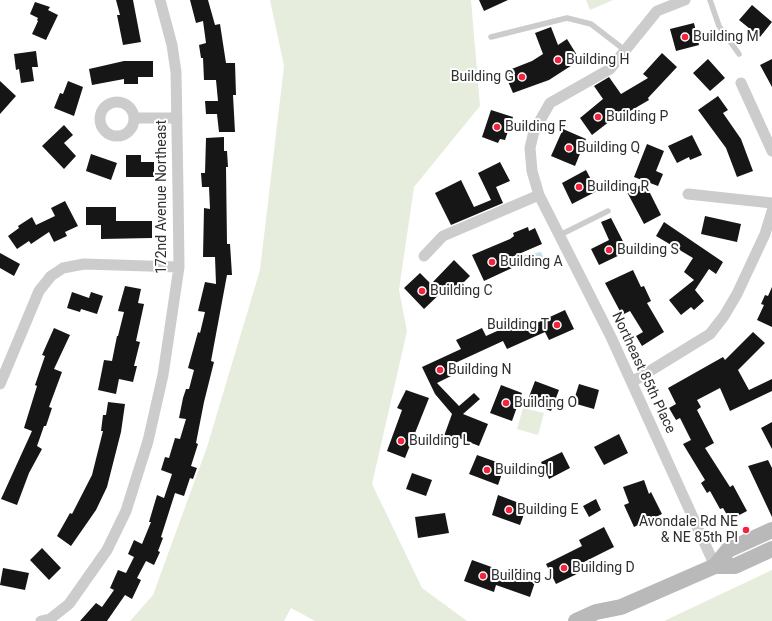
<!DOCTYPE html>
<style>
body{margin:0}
canvas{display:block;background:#fff}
</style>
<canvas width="772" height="621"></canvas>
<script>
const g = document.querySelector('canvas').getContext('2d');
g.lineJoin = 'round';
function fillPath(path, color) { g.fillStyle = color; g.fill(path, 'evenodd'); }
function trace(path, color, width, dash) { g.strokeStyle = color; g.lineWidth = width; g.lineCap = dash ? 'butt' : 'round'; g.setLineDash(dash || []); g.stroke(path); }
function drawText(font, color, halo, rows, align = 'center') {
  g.font = font + ' Roboto,sans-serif'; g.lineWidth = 4; g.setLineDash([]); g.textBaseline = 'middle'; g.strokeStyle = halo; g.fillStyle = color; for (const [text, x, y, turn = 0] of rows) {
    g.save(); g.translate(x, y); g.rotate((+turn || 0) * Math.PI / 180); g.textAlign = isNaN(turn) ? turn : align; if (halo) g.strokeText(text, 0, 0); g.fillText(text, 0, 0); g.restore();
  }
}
fillPath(new Path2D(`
 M270 0H471L480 106 414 187 399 290 407 331 372 484 422 588 467 621H315L291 608 284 621H130L153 595 207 447 260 270 284 66Z
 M586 0H613L590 10Z
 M523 408 544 413 538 435 517 429Z
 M772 570V621H664Z`), '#e6eddc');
fillPath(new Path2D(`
 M541 252 544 259 536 264 526 267 522 257 525 255Z`), '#c6e1ee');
fillPath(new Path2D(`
 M116 0H133L141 42 123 45 117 15H120Z
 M190 0H208L215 25 220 24 226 63H235L236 95H233L235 132H219L217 114H206L205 101H218L216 80H204L203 58H201L199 45 206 43 203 21 196 23Z
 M479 0H508L484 11Z
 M35 2 50 7 48 10 58 15 46 40 32 34 38 21 37 20 38 18 30 14Z
 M752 5 772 22 760 37 739 20Z
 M694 23 699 45 676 51 670 29Z
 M551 27 558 45 567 39 580 60 549 80 513 93 504 72 532 61 543 54 535 33Z
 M36 51 38 67H32L34 81 21 83 19 69 16 70 14 54Z
 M662 53 677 67 648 98 649 100 625 114 623 111 592 135 580 118 603 99 594 86 609 77 621 94 648 78 643 74Z
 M708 59 725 78 710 91 693 73Z
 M772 59V87L760 65Z
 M124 61H153V77H138V84H124V79L92 85 89 69Z
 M0 81 16 96 0 114Z
 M68 81 83 87 74 116 54 108 60 93 63 94Z
 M718 96 728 110 723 113 741 139 753 171 737 177 726 148 698 110Z
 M491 110 513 117 505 140 500 139 498 143 482 137Z
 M64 125 73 135 64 143 76 156 64 169 42 146Z
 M563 129 586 139 575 166 551 156Z
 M692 135 702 155 690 160 689 157 677 163 668 146Z
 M224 137V151H227L228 167H226L227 244H230L232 275H227L211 361 214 362 204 402 196 443 198 444 191 466 197 468 193 479 190 478 184 496 175 493 161 537 163 538 158 551 160 552 154 565 146 561 137 578 141 580 132 599 125 595 107 621H80L96 603 102 607 114 590 110 588 118 570 126 573 134 557 128 554 134 540 142 544 151 522H149L157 495 164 498 172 474 161 470 165 457 169 458 175 438 180 439 186 419 179 418 183 398 186 389H189L194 370 188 368 198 332 200 333 205 312 198 311 205 282 216 284 215 257H203L204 208 210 209 209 187H202L201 173H205L206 138Z
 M647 144 664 151 656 171 663 174 658 186 634 177Z
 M91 154 117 163 111 180 86 171Z
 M126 155H141V162H154V177H126Z
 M500 162 510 181 496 187 503 203 451 225 435 193 461 180 474 207 491 200 478 173Z
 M586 170 597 191 572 204 562 183Z
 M645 183 661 215 644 224 627 192Z
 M65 201 78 226 65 232 67 236 54 242 49 232 31 244 29 241 17 249 8 236 19 228 18 226 32 217 36 225 55 216 51 208Z
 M86 207H116V221H152V238L101 239V225H86Z
 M705 216 741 224 737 242 701 234Z
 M611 218 628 251 599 265 591 249 609 240 601 222Z
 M664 222 723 262 716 274 709 269 695 290 704 301 694 310 691 307 681 315 669 300 694 280 684 272 693 258 656 236Z
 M528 227 529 231 535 228 542 244 507 259 512 268 484 281 472 255 510 239 514 236 513 233Z
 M0 253 20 264 14 276 0 268Z
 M454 260 470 276 451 295 445 289 424 309 404 288 420 273 431 284Z
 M633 270 641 287 644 286 651 301 647 303 664 332 642 346 636 336 643 332 630 311 622 315 605 283Z
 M125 286 141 289 138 303 144 304 136 341 140 342 134 366H137L133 382 119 379 116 394 98 390 104 360 112 361 117 336H118L124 312 118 311Z
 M772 287V327L757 320 764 305 761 304 765 295 768 296Z
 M72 292 89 298 91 292 103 296 97 314 81 309 80 312 67 308Z
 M565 310 574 329 549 340 545 332 507 349 503 341 453 364 457 373 437 383 459 406 474 393 480 399 463 414 488 424 479 446 454 436 453 439 444 436 452 414 435 394 422 367 461 349 456 340 482 328 486 336 524 319 528 327Z
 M54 328 70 335 54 369 62 372 49 407 52 408 46 426H44L37 446 42 449 29 473 17 505 1 499 32 431 24 428 37 386 35 385 45 356 42 355Z
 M753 332 765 343 738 370 749 390 772 379V391L730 411 720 388 697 400 701 407 697 410 714 443 705 448 730 487 733 485 747 511 730 520 723 508 720 509 710 491 707 493 701 483 705 480 683 444 691 440 680 418 676 420 669 408 676 404 668 388 723 357 725 360Z
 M535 381 559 390 551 411 527 402Z
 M579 384 599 390 594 409 573 403Z
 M501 385 522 393 512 421 490 413Z
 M406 390 429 398 405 458 387 451 402 410 397 408Z
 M108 402 125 404 121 432 107 487 96 510 71 546 57 536 70 513 72 514 92 475 103 431H101L103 415H106Z
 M772 422V449L761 428Z
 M619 434 628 453 604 465 594 447Z
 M562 452 570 468 549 479 541 462Z
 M477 455 505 465 498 485 469 474Z
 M768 460 772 468V517L748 466Z
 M412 473 432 480 426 496 406 489Z
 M644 480 649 494 651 492 662 514 634 527 624 505 629 503 623 487Z
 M498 495 527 506 520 525 492 515Z
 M596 499 601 510 589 517 583 506Z
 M445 513 449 533 418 538 415 517Z
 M604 527 614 547 578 565 581 572 556 584 546 564 582 546 579 540Z
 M42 548 61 568 49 580 30 560Z
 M472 560 511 574 513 568 537 576 530 597 496 585 494 592 464 581Z
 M3 568 29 573 25 590 0 585Z`), '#161616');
trace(new Path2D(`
 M710 0 719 26 739 54
 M491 37 567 18 591 24 626 51
 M560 235 608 211`), '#ccc', 5.5);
trace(new Path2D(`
 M741 83 772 151
 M100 119a17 17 0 1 1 34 0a17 17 0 1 1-34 0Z
 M134 118H177
 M688 194 772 203
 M539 195 611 337 715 566
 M424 256 443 236 539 195 532 171 530 148 534 131 550 103 610 69 657 11 685 0
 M632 382 710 334 724 316 737 294 765 234 772 211
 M0 384 39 291 51 276 63 268 84 264 179 267
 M41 621 50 619 69 604 107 550 126 511 148 441 163 375 179 267 178 191 176 72 172 45 160 0`), '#ccc', 11);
trace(new Path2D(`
 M715 566 728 550 772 530
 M576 621 596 612 621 607 715 566H735L772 549`), '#b9b9b9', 16);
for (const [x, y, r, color] of [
 [685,37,4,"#f3243f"],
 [558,60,4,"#f3243f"],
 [522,77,4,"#f3243f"],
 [598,117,4,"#f3243f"],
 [497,127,4,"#f3243f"],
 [569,148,4,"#f3243f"],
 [579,187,4,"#f3243f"],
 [609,250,4,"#f3243f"],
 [492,262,4,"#f3243f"],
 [422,291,4,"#f3243f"],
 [557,325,4,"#f3243f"],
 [440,370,4,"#f3243f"],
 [506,403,4,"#f3243f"],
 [401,441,4,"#f3243f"],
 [487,470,4,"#f3243f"],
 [509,510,4,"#f3243f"],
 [746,530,4,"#f3243f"],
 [564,568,4,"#f3243f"],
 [483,576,4,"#f3243f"]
]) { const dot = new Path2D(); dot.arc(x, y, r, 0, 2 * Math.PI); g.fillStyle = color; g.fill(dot); trace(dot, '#fff', 1.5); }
drawText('14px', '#2f2f2f', '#fff', [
 ["Building M",693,37],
 ["Building H",566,60],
 ["Building G",514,77,"right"],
 ["Building P",606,117],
 ["Building F",505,127],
 ["Building Q",577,148],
 ["Building R",587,187],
 ["Building S",617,250],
 ["Building A",500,262],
 ["Building C",430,291],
 ["Building T",549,325,"right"],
 ["Building N",448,370],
 ["Building O",514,403],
 ["Building L",409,441],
 ["Building I",495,470],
 ["Building E",517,510],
 ["Avondale Rd NE",738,522,"right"],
 ["& NE 85th Pl",738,538,"right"],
 ["Building D",572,568],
 ["Building J",491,576]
], 'left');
drawText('14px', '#2f2f2f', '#fff', [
 ["172nd Avenue Northeast",162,197,-90],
 ["Northeast 85th Place",643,373,65]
]);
</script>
